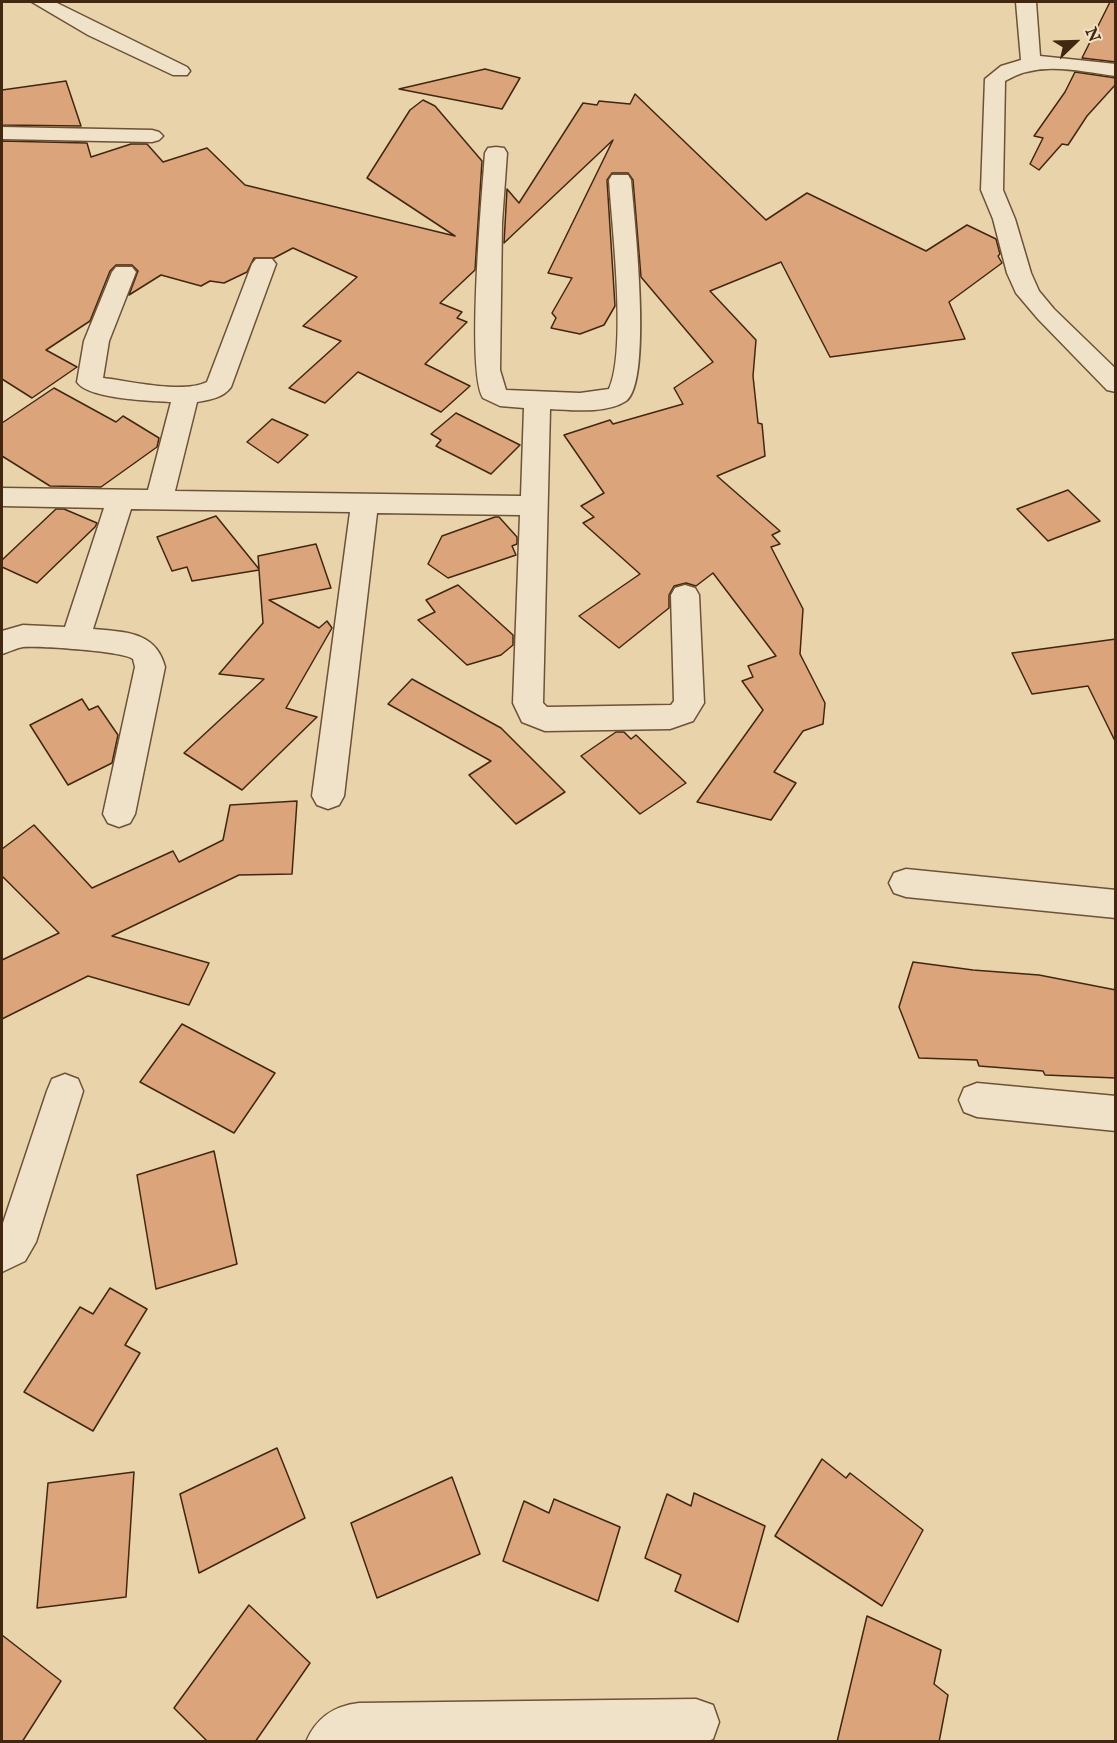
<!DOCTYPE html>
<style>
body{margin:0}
#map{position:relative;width:1117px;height:1743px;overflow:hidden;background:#e8d3aa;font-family:"IM FELL English",serif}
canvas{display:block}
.frame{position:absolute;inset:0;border:3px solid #422710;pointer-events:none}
.north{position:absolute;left:1045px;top:12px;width:60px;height:60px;-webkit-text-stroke:4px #f0e2c8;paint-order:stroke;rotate:67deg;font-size:16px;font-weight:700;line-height:24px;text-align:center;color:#422710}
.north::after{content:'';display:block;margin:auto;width:21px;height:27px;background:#422710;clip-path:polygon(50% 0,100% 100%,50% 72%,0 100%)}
</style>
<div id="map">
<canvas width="1117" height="1743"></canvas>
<div class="frame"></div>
<div class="north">N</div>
</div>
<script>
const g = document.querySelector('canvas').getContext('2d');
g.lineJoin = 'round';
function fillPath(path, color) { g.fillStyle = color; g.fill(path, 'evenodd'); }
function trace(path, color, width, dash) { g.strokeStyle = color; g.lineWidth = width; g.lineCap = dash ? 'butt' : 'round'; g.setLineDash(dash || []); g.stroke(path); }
const building = new Path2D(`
 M1110 2H1116V62L1082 58Z
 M485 69 520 78 502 109 399 89Z
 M1075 72 1116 78V84L1087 116 1068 145 1062 144 1039 170 1030 164 1043 138 1034 136 1065 92Z
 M66 81 81 126 2 125V90Z
 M635 94 766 220 807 193 926 251 967 225 996 239 1000 254 998 256 1002 263 949 302 965 339 830 357 781 262 710 291 756 340 753 376 758 423 762 424 765 456 717 476 780 531 772 535 780 544 771 547 803 609 800 654 825 703 823 724 803 731 774 772 796 783 771 820 697 802 763 710 742 681 753 677 748 666 776 656 713 573 696 586 686 583 674 586 669 595V608L619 648 579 616 640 574 583 523 594 517 581 506 604 493 564 435 610 420 613 424 683 404 674 388 713 362 641 277 633 180 628 173H612L607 180 615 306 604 325 580 334 551 328 556 318 552 313 572 278 548 273 613 140 504 243 507 189 519 203 583 103 597 105 599 101 630 104Z
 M423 100 435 106 482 161 475 270 440 303 462 312 457 318 467 322 425 364 470 386 441 412 358 372 325 403 289 388 341 341 303 326 357 277 293 248 274 258H254L247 272 224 283 210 281 201 286 161 275 129 295 138 271 132 265H116L110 271 90 321 46 350 77 367 32 398 2 379V141L87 143 91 157 131 144H147L163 162 207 148 245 185 455 236 367 178 410 110Z
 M54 388 116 422 123 416 159 438 157 447 101 487 50 486 2 456V423Z
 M456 413 520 445 491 474 436 446 441 440 431 434Z
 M272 419 308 435 278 463 247 442Z
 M1068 490 1100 521 1048 541 1017 509Z
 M56 509H64L97 523 95 527 37 583 2 567V560Z
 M216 516 259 569 258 556 316 544 331 588 269 600 319 628 327 621 332 628 286 708 317 717 242 790 184 753 264 679 219 674 263 623 259 570 192 581 187 567 172 571 157 537Z
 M495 517H499L517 537V544L512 546 516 555 448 578 428 564 442 536Z
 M458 585 513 635V645L501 655 467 665 418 620 435 612 426 600Z
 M1116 639V743L1088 686 1032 694 1012 653Z
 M412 679 501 728 565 792 516 824 469 775 491 761 388 704Z
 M82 699 89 710 98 706 118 735 112 763 68 785 30 725Z
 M616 732H624L631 739 636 735 686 783 640 814 581 756Z
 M297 801 292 874 239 875 112 936 209 963 189 1005 88 976 2 1019V960L59 933 2 876V849L34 825 92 888 173 851 179 862 223 840 230 805Z
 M913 962 973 970 1039 975 1116 990V1078L1045 1075 1043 1071 979 1066 977 1060 919 1058 899 1007Z
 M182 1024 275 1073 234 1133 140 1082Z
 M214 1151 237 1264 156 1289 137 1175Z
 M110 1288 147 1309 125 1345 140 1353 93 1431 24 1392 80 1307 93 1314Z
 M277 1448 305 1518 199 1573 180 1494Z
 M822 1459 846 1478 850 1473 923 1530 882 1606 775 1536Z
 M134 1472 126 1597 37 1608 48 1483Z
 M452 1477 480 1554 377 1598 351 1523Z
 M694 1493 765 1526 738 1622 675 1591 681 1575 645 1558 667 1494 691 1506Z
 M554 1499 620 1527 598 1601 503 1561 524 1501 549 1513Z
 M249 1605 310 1663 255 1742H208L174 1708Z
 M867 1616 941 1650 934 1684 948 1695 939 1742H837Z
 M2 1635 61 1681 22 1742H2Z`);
fillPath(building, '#dba47a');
trace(building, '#422710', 1.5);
const minor = new Path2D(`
 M32 2H55L187 67 190 71 187 75H173L88 35Z
 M1016 2H1036L1040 56 1116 64V76C1078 71 1039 60 1005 81L1003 190 1015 219 1031 273 1039 291 1054 309 1116 369V392L1107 390 1038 319 1016 293 1007 273 993 219 981 190 985 79 1001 66 1021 60Z
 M2 127 152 130 159 132 163 136 159 140 152 142 2 139Z
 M496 147 504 148 507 153 502 223 500 370 506 390 580 393 609 389C627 350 612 227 609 180L612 175H628L631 180C634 215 653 382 626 401 606 414 572 410 550 409L543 703 547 707 671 705 674 701 671 595 675 588 685 585 695 588 699 595 704 703 693 721 670 729 545 731 522 722 513 703 520 515 377 513 344 796 339 805 328 809 317 805 312 796 350 512 131 509 93 629C124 632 156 631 165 667L135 814 130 823 119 827 108 823 103 814 135 667 133 659C122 651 40 646 23 647 16 648 9 652 2 654V631L23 625 65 627 104 508 2 506V488L148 490 171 402C151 401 88 399 77 382L84 341 112 272 116 267H132L136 272 109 341 103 378C130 381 182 394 207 382L252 264 256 259H272L276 264 231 387C223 398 209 400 197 402L175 491 521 496 524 408 500 406 483 398C466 371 482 194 485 153L488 148Z
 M906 869 1116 890V918L906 897 894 893 889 883 894 873Z
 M65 1074 78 1079 83 1091 36 1242 25 1261 2 1272V1226L47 1091 52 1079Z
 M977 1083 1116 1096V1131L977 1117 964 1112 959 1100 964 1088Z
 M696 1699 713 1705 719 1722 713 1739 705 1742H306C316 1718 333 1706 359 1703Z`);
trace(minor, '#6c5236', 3);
fillPath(minor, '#f0e2c8');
</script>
